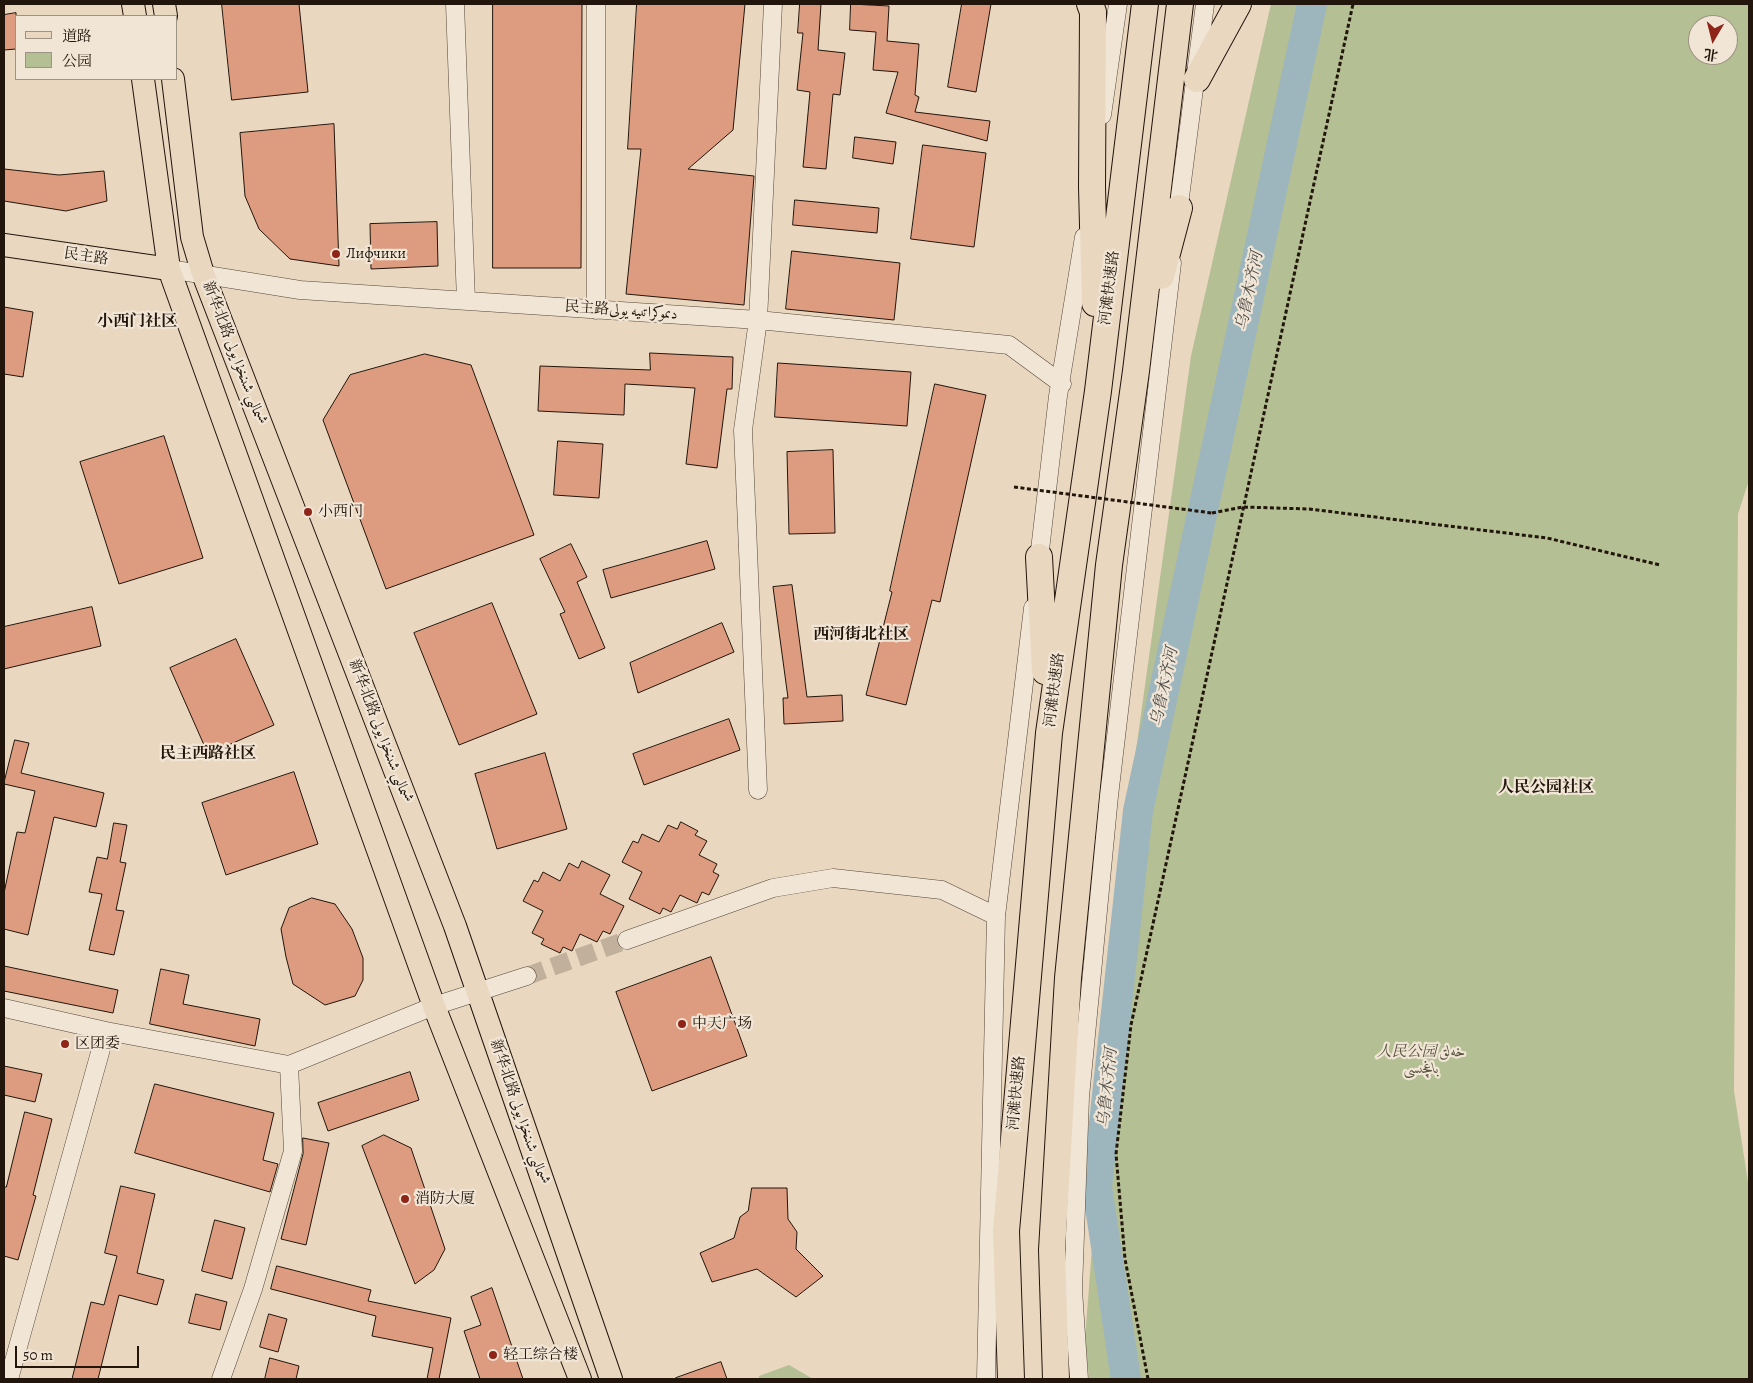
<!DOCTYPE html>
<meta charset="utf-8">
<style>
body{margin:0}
#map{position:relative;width:1753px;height:1383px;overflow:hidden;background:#e9d7c0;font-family:Alegreya,"Noto Serif SC",serif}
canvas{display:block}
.frame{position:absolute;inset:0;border:5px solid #22150b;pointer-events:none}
.legend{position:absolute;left:15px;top:15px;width:162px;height:65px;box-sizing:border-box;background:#f1e5d6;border:1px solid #9e9285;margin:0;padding:6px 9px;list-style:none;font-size:15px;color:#22150b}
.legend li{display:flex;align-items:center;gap:10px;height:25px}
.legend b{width:25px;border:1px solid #9e9285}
.north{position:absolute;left:1688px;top:15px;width:50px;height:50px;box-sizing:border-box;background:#f1e5d6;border:1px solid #9e9285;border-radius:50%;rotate:188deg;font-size:14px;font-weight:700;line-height:20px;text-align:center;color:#22150b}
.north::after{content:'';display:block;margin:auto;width:18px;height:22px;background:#8f2418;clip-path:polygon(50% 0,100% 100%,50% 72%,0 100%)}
.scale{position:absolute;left:15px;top:1346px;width:124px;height:22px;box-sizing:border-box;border:2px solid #22150b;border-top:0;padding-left:6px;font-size:15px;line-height:18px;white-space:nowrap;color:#22150b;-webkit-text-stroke:4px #f1e5d6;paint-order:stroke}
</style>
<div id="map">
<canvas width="1753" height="1383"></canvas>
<div class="frame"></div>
<ul class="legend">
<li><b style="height:6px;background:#e9d7c0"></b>道路</li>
<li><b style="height:14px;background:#b4bf94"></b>公园</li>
</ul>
<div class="north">北</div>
<div class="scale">50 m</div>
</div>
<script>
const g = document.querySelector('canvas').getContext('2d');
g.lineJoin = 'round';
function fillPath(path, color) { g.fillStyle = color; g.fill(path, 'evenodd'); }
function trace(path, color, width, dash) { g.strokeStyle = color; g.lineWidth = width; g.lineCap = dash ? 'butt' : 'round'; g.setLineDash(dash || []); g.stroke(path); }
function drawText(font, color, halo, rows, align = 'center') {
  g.font = font + ' Alegreya,Amiri,"Noto Serif SC",serif'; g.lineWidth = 4.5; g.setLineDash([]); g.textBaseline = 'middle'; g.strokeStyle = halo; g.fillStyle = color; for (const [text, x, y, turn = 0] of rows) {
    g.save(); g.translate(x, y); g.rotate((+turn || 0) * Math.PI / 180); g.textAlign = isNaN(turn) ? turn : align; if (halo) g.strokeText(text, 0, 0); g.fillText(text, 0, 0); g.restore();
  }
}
fillPath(new Path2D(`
 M1271 4H1749V480L1738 514 1734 1091 1749 1189V1379H1089L1085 1339 1123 843 1191 356ZM1698 25H1728V55H1698Z
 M789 1365 813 1379H759V1376Z`), '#b4bf94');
trace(new Path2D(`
 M1126 1379 1097 1187 1138 811 1312 4`), '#9db6be', 30);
const building = new Path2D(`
 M222 4H299L308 92 232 100Z
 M493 4H582L581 268H493Z
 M637 4H745L733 130 688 169 754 176 744 305 626 294 641 149H628Z
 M800 4H821L818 50 845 53 840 95 833 94 826 169 803 167 810 92 797 90 803 33H798Z
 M851 4 889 6 887 41 919 44 915 95 919 97 915 112 990 121 987 141 886 113 898 72 873 70 876 32 850 30Z
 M962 4H991L976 92 948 87Z
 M16 13V49L4 50V15Z
 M334 124 339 266 290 259 259 229 245 196 240 133Z
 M855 137 896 142 893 164 853 158Z
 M923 145 986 153 974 247 911 239Z
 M4 169 59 175 104 171 107 201 66 211 4 201Z
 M795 200 879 208 877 233 793 225Z
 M437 222 438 266 371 269 370 224Z
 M792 251 900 263 894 320 786 309Z
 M4 307 33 312 23 377 4 374Z
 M650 353 733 357 732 389H727L717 468 686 464 695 388 625 384 624 415 538 411 540 366 650 370Z
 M425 354 471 365 534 535 386 589 323 420 350 375Z
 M778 363 911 372 907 426 775 417Z
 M935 384 986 395 940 602 932 600 906 705 866 695 892 592 890 591Z
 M164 436 203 558 119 584 80 462Z
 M558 441 603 444 599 498 554 495Z
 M833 450 835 533 789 534 787 452Z
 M707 541 715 569 611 598 603 570Z
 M571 544 587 577 577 582 605 648 579 659 560 614 565 612 540 559Z
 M792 585 807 697 842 695 843 721 784 724 783 698H788L773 587Z
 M492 603 537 714 459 745 414 633Z
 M92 607 101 646 4 669V627Z
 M722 623 734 652 638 693 630 663Z
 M236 639 274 725 208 754 170 668Z
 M729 719 740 750 644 785 633 754Z
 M15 740 29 743 21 773 104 793 96 827 54 817 28 935 4 929V893L17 832 25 833 35 791 4 784Z
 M545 753 567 829 497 849 475 774Z
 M294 772 318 844 226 875 202 803Z
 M681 822 698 831 695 835 707 841 699 855 717 864 713 872 719 875 709 895 702 892 697 903 680 895 671 912 663 908 660 914 629 899 642 872 622 862 633 841 638 843 642 834 659 842 668 825 677 829Z
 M114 823 127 825 120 862 126 863 116 910 124 911 114 955 89 950 102 894 89 892 97 857 107 859Z
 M582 861 610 875 600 894 624 906 610 934 603 931 597 942 580 934 572 951 563 947 560 953 541 944 544 939 532 933 543 911 523 901 534 880 538 882 543 872 560 881 569 863 578 868Z
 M312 898 335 904 352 929 363 958V980L355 996 325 1005 293 984 286 957 281 929 289 908Z
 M711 957 747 1056 652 1091 616 992Z
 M4 966 118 990 113 1013 4 991Z
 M161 969 189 975 183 1004 260 1019 255 1046 150 1024Z
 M4 1066 42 1074 35 1102 4 1095Z
 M410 1072 419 1100 328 1131 318 1103Z
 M155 1084 274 1113 263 1160 278 1164 270 1192 135 1153Z
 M25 1112 52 1119 33 1195 36 1196 18 1260 4 1256V1187H6Z
 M384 1135 411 1148 445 1249 434 1270 415 1284 362 1146Z
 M303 1138 329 1143 306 1245 281 1239 303 1154Z
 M121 1186 155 1194 137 1273 164 1280 157 1305 119 1295 98 1379H72L91 1302 104 1305 117 1256 105 1253Z
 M752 1188H787L788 1219 797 1232 796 1249 823 1276 796 1297 757 1269 712 1282 700 1253 734 1238 740 1217 748 1211Z
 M215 1220 245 1228 232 1279 202 1271Z
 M277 1266 371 1290 368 1301 451 1318 439 1379H427L433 1348 372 1336 376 1316 271 1289Z
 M492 1288 523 1379H480L464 1331 481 1325 471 1297Z
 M196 1294 227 1302 220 1330 189 1323Z
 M269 1314 287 1319 278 1352 260 1347Z
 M270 1358 299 1366 296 1379H265Z
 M721 1362 727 1379H677L676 1378Z`);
fillPath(building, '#dd9b7f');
trace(building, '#22150b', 1);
trace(new Path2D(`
 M527 976 627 940`), '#c1b09c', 18, [18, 9]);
const minor = new Path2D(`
 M455 4 466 301
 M1102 115 1118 4
 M1177 220 1205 4
 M169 269 300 290 758 320 1009 345 1062 384
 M596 310V4
 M1038 567 1058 396 1084 237
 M758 790 743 430 758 320 773 4
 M627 940 773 888 833 878 942 890 996 916
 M4 1008 106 1031 289 1065 434 1006 527 976
 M9 1379 106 1031
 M221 1379 253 1289 293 1151 289 1065
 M986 1379 996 916 1033 608
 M1079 1379 1073 1290 1080 1097 1109 796 1172 263`);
const major = new Path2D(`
 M133 4 135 16
 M164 4 166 16
 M143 79 169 269 434 1006 580 1379
 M173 79 192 237 203 274 455 926 611 1379
 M4 245 169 269`);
const highway = new Path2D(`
 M1090 4 1093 12 1092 187 1095 303
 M1197 79 1238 4
 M1161 276 1179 208
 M1039 557 1045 671
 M1011 1379 1006 1231 1049 733 1098 391 1145 4
 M1056 1379 1052 1250 1068 978 1109 565 1136 371 1180 4`);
trace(minor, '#544638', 19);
trace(major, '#22150b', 24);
trace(highway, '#22150b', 28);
trace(new Path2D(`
 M1212 513 1243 507 1309 509 1547 538 1660 565
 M1148 1379 1125 1259 1116 1154 1131 1025 1353 4`), '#22150b', 3, [4, 2.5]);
trace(minor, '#f1e5d6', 18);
trace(major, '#e9d7c0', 22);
trace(highway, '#e9d7c0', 26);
trace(new Path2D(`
 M1014 487 1212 513`), '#22150b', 3, [4, 2.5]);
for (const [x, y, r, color] of [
 [336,254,5,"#8f2418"],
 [308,512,5,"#8f2418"],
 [682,1024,5,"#8f2418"],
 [65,1044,5,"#8f2418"],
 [405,1199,5,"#8f2418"],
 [493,1355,5,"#8f2418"]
]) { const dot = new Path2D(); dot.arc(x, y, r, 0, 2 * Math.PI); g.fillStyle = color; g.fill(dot); trace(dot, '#f1e5d6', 2); }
drawText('15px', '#22150b', '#f1e5d6', [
 ["Лифчики",346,254],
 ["小西门",318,512],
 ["中天广场",692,1024],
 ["区团委",75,1044],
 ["消防大厦",415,1199],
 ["轻工综合楼",503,1355]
], 'left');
drawText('15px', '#22150b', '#f1e5d6', [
 ["民主路",86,257,8],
 ["河滩快速路",1110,288,-83],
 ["民主路دىموكراتىيە يولى",621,311,4],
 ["新华北路 شىمالىي شىنخۇا يولى",234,353,69],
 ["河滩快速路",1055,690,-83],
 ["新华北路 شىمالىي شىنخۇا يولى",380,731,69],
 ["河滩快速路",1017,1093,-85],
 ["新华北路 شىمالىي شىنخۇا يولى",519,1112,71]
]);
drawText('italic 15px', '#55503b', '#f1e5d6', [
 ["人民公园 خەلق",1421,1052],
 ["باغچىسى",1421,1069]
]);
drawText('italic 16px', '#4d4d4a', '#f1e5d6', [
 ["乌鲁木齐河",1250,291,-78],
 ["乌鲁木齐河",1165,687,-78],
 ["乌鲁木齐河",1108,1088,-84]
]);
drawText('bold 16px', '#22150b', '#f1e5d6', [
 ["小西门社区",137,322],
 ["西河街北社区",861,635],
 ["民主西路社区",208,754],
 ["人民公园社区",1546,788]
]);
</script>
